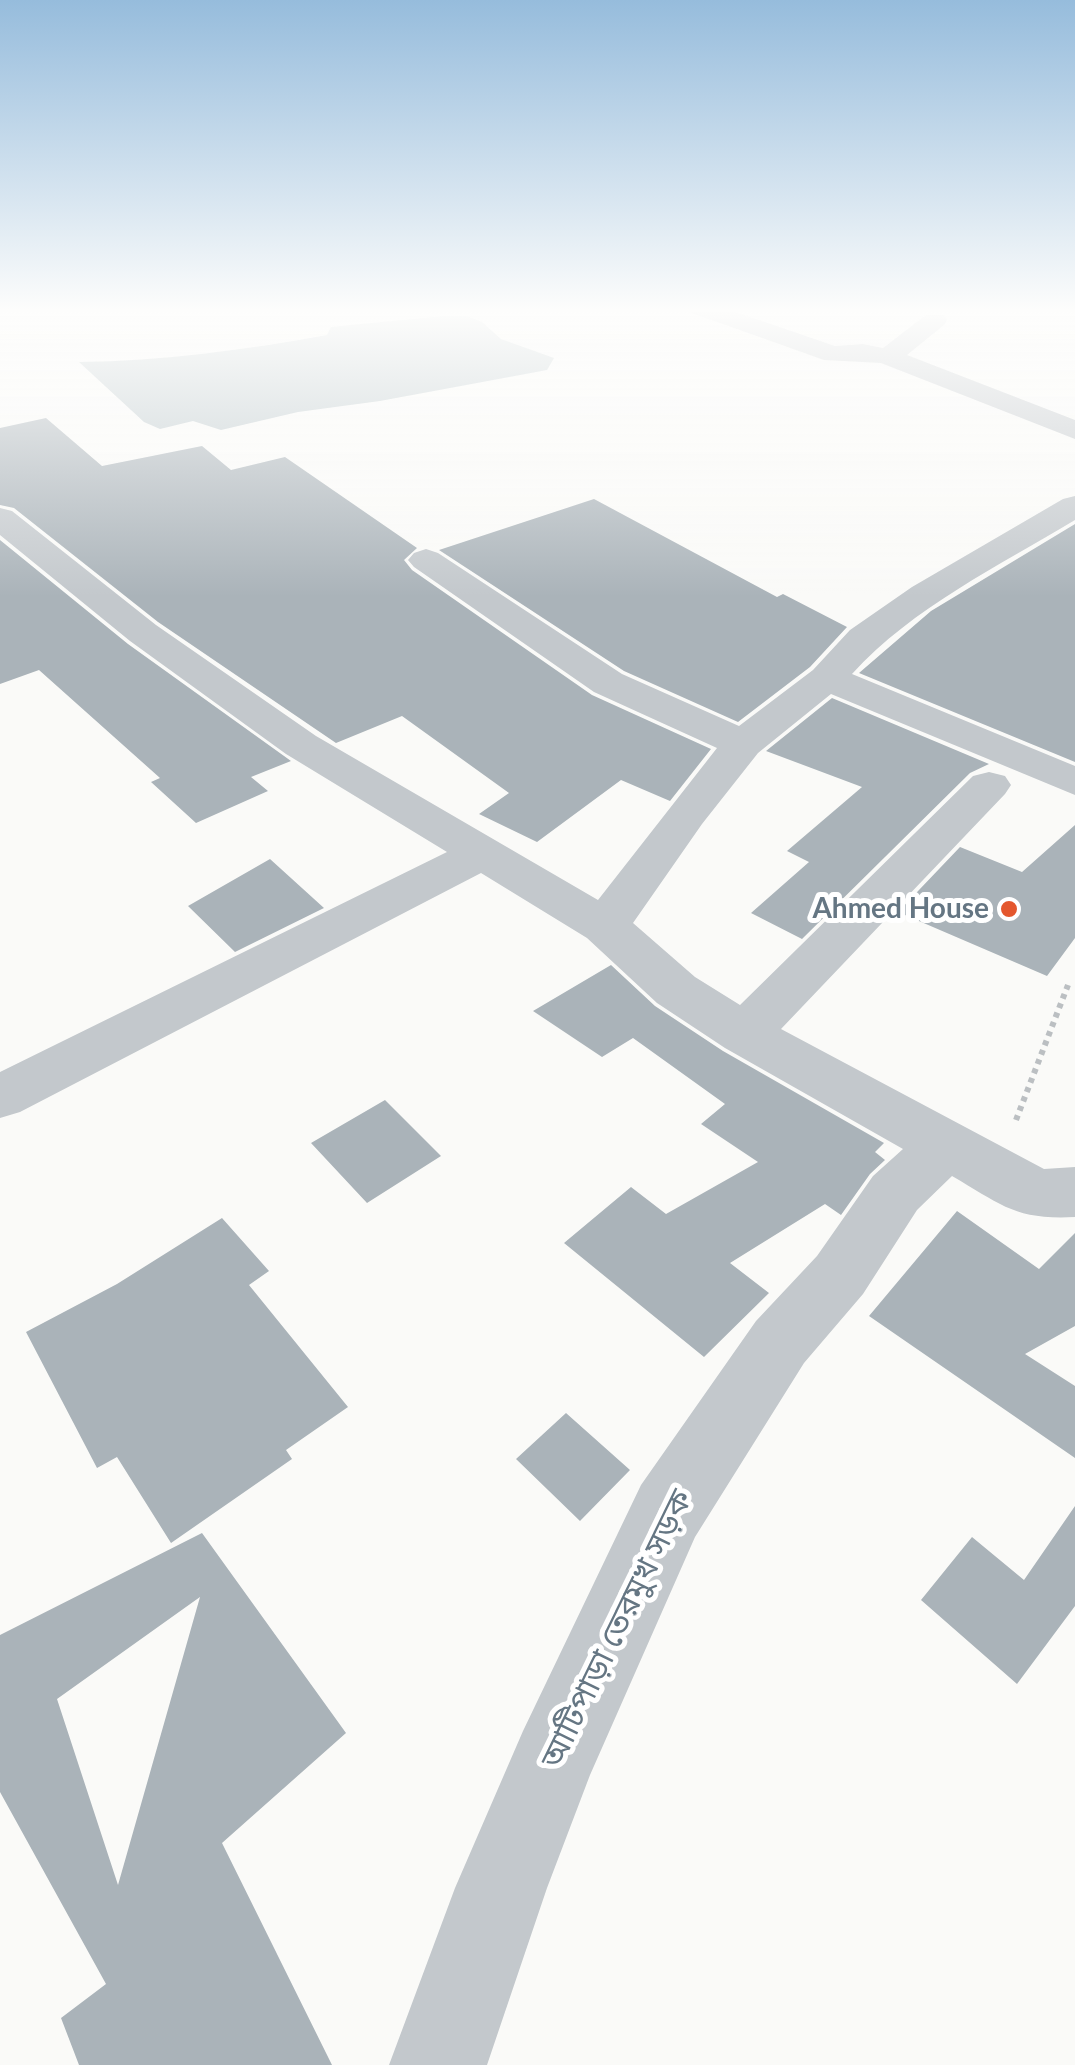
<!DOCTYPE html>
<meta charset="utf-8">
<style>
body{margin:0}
canvas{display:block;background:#fafaf8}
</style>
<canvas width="1075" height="2065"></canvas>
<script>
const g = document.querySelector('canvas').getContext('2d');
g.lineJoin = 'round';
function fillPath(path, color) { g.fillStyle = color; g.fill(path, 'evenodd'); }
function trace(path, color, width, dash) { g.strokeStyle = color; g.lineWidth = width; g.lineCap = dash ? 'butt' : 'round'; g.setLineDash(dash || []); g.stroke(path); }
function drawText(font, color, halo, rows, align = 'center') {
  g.font = font + ' Lato,"Noto Sans Bengali",sans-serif'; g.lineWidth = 10; g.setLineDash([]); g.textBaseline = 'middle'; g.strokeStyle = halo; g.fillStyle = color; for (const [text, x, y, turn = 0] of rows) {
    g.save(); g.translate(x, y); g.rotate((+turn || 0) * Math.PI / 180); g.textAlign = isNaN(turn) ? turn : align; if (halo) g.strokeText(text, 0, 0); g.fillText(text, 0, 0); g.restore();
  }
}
fillPath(new Path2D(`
 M443 316H467L482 322 501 339 554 358 547 370 380 401 298 412 221 430 193 421 160 429 144 422 79 362C163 361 244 350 327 335L331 327Z`), '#bbc7cb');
fillPath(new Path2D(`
 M46 418 102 466 202 446 231 470 285 457 417 548 404 560 412 570 592 695 711 749 670 801 621 780 537 842 479 814 509 793 402 716 336 743 158 622 14 508 0 505V428Z
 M594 499 777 597 783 594 847 627 810 667 738 722 624 671 439 550Z
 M1075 524V762L859 673 931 611Z
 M0 540 128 644 291 761 251 777 268 791 196 823 151 782 160 778 39 670 0 684Z
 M832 698 989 764 970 773 802 939 751 913 809 862 787 851 862 787 766 751Z
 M1075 825V938L1047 976 898 912 960 847 1022 872Z
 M270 859 324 908 235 952 188 906Z
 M611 965 655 1006 723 1051 884 1143 875 1152 885 1160 870 1174 841 1215 825 1204 730 1263 769 1293 704 1357 564 1243 631 1187 666 1214 758 1162 701 1124 725 1104 633 1038 602 1057 533 1011Z
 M385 1100 441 1156 367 1203 311 1143Z
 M957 1211 1039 1269 1075 1233V1326L1025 1354 1075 1386V1458L869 1316Z
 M222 1218 269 1271 249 1285 348 1407 286 1450 292 1459 171 1543 117 1457 97 1468 26 1332 117 1284Z
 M566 1413 630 1470 580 1521 516 1459Z
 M1075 1506V1606L1017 1684 921 1600 972 1537 1024 1580Z
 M202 1533 346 1733 222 1843 332 2065H79L61 2018 106 1984 0 1792V1635ZM200 1597 118 1885 57 1699Z`), '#aab3b9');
trace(new Path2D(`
 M1016 1120 1068 985`), '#bbbfc2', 6, [5, 5]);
fillPath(new Path2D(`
 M689 308H724L835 346 863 344 883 348 926 315H944L947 320 944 325 907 355 1075 420V439L881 363 824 360 692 313Z
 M1075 496V520C999 566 913 607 852 674L1075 766V795L831 694 758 753 702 824 633 923 695 977 740 1005 973 776 989 772 1005 776 1011 785 1005 794 781 1029 1044 1169 1075 1167V1217C1015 1220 1002 1205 952 1176L917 1210 863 1294 804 1363 695 1537 590 1775 547 1888 487 2065H389L455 1888 523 1731 641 1485 756 1321 817 1256 873 1176 903 1149 725 1048 657 1003 587 938 481 873 20 1112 0 1118V1072L447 852 286 754 130 641 0 535V508L12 511 156 625 316 736 598 900 717 748 594 692 414 567 408 560 414 553 426 549 438 553 622 674 739 726 813 670 850 630 912 587 1063 499Z`), '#c3c8cc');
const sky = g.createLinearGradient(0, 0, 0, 597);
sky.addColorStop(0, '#96bcdc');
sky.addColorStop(0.52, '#fdfdfc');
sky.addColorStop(1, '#fdfdfc00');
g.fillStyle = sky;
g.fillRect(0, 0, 1075, 597);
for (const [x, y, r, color] of [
 [1009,909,10,"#e4572e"]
]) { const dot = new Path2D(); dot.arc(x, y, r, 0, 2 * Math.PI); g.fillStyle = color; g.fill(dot); trace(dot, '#fff', 4); }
drawText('bold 28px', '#657683', '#fff', [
 ["Ahmed House",989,909]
], 'right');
drawText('32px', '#657683', '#fff', [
 ["আটিপাড়া তেরমুখ সড়ক",617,1629,-64]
]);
</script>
